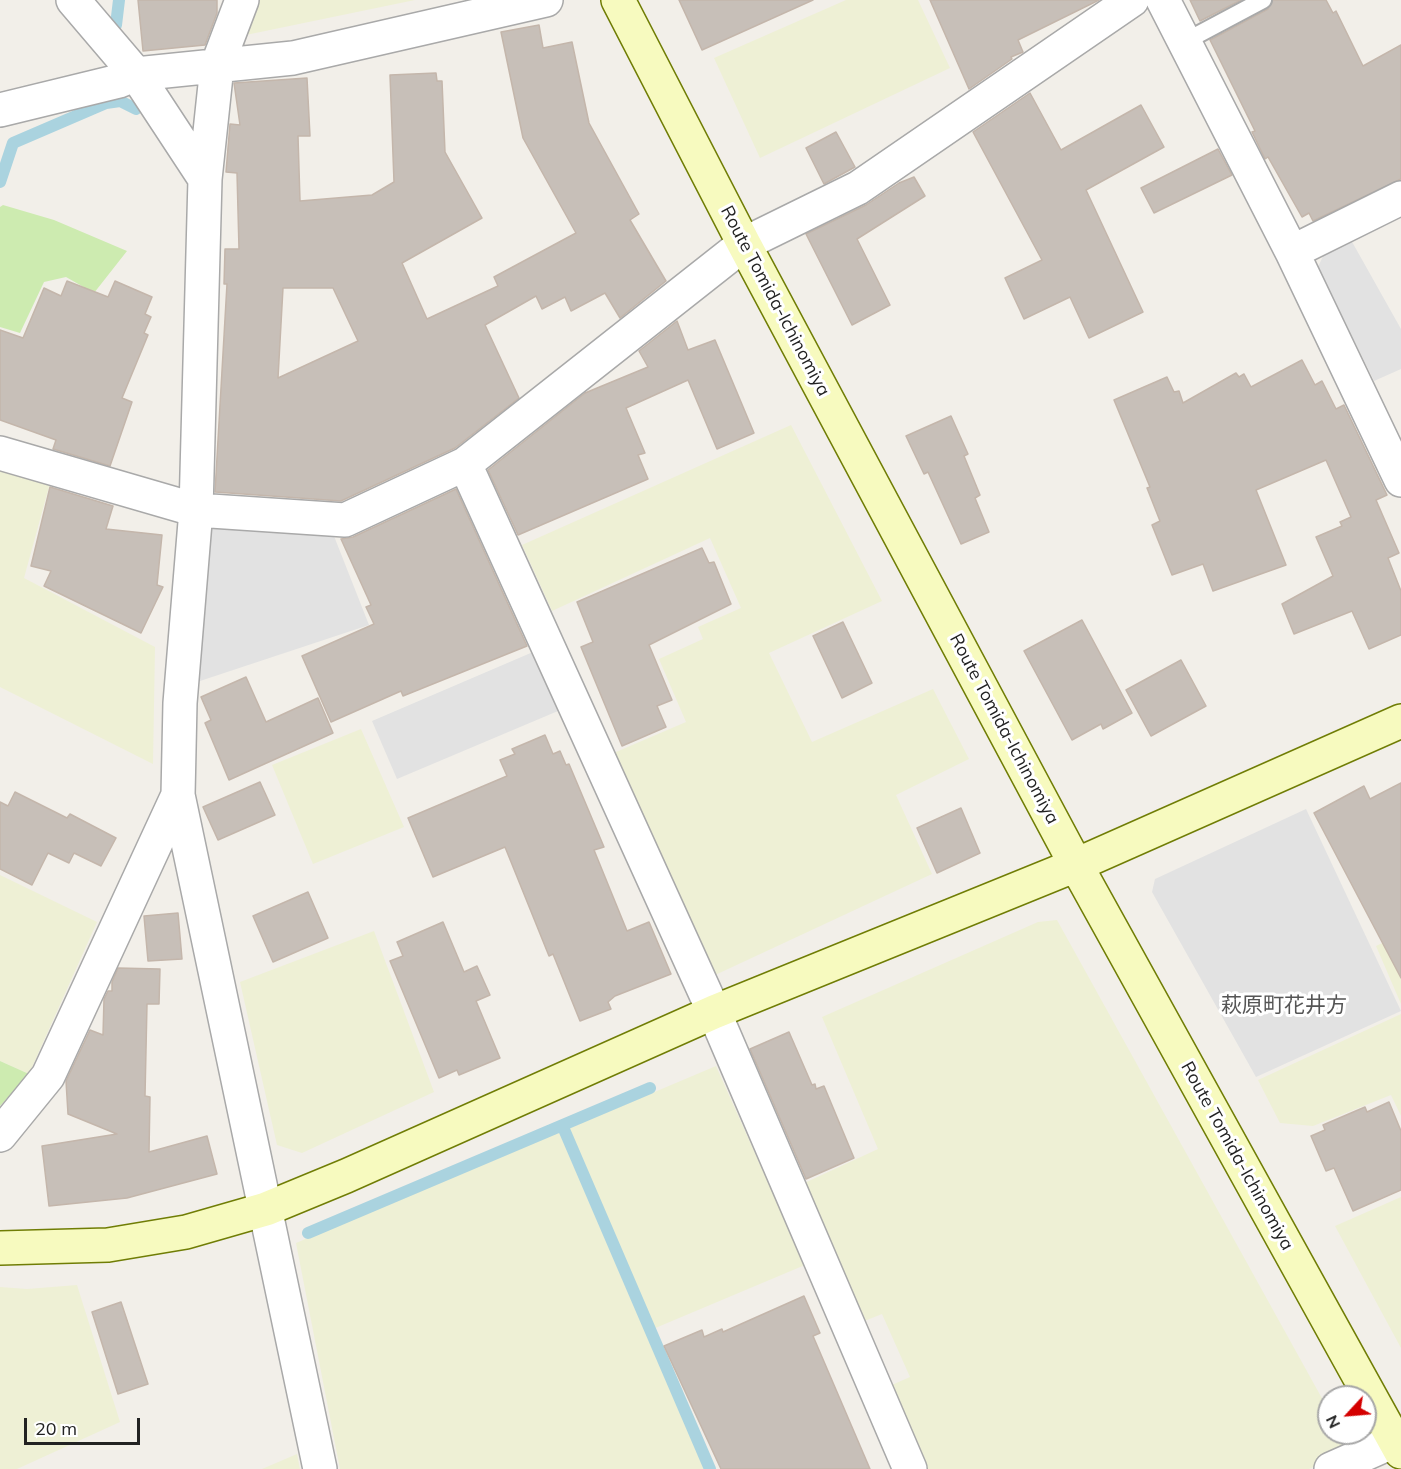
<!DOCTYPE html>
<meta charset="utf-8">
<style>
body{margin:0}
#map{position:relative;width:1401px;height:1469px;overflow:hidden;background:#f2efe9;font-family:Mulish,sans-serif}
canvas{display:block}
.north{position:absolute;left:1317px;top:1385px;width:60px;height:60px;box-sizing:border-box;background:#fff;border:2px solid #a7a7a7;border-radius:50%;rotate:244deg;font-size:16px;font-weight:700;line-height:24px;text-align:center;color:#222}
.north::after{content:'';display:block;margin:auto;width:21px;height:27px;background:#d40000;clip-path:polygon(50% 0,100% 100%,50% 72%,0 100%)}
.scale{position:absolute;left:24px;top:1418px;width:116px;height:27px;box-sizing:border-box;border:3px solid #222;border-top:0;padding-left:8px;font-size:18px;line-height:21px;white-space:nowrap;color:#222;-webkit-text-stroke:4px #fff;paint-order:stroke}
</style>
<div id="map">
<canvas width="1401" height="1469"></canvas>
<div class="north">N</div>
<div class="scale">20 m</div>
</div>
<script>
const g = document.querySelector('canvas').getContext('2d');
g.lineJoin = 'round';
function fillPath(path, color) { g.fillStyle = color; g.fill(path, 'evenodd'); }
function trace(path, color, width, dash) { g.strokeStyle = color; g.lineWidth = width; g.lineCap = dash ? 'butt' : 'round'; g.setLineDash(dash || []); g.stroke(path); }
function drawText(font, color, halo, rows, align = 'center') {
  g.font = font + ' Mulish,"Noto Sans JP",sans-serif'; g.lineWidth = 6; g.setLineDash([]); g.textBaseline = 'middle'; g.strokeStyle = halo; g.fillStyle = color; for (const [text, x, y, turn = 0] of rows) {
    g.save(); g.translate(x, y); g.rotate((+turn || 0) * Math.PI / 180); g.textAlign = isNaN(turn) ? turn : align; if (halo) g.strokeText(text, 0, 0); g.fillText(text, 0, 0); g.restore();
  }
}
fillPath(new Path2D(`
 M253 0H415L241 36Z
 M846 0H918L950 68 760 158 714 58Z
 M791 425 882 601 769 653 812 742 933 689 969 759 896 795 932 874 713 976 609 755 686 722 659 659 703 639 698 627 741 608 710 538 552 611 522 545Z
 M0 466 50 483 24 578 155 647 153 764 0 687Z
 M361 729 404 827 313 864 272 765Z
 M0 875 97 922 29 1074 0 1061Z
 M1057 920 1329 1411V1433H1341L1345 1440 1342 1454 1309 1469H920L885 1388 910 1377 882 1314 857 1324 798 1186 878 1149 822 1017 1038 922Z
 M374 931 434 1092 302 1153 277 1145 240 982Z
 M1401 934V1004L1376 946Z
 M1401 1014V1116L1391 1095 1313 1126 1280 1123 1258 1080Z
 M716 1066 805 1265 653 1329 567 1129Z
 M559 1132 704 1469H340L296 1243Z
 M1401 1197V1348L1335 1226Z
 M77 1285 120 1422 17 1469H0V1287L27 1289Z
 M297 1454 300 1469H262Z`), '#eef0d5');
fillPath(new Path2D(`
 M3 205 54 220 127 251 94 293 66 277 44 282 20 333 0 327V207Z
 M0 1061 29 1074 0 1106Z`), '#cdebb0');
fillPath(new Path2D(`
 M1351 240 1401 329V369L1374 381 1318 267 1324 254Z
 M206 525 332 531 369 625 197 682Z
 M533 652 558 711 397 779 372 721Z
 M1306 809 1401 1011 1256 1077 1152 892 1155 879Z`), '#e2e2e2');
trace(new Path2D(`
 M116 25 119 0
 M0 182 13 143 106 103 120 101 136 109
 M563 1127 710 1469
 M308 1233 650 1088`), '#aad3df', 12);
const building = new Path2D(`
 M138 0H217V13L205 45 143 51Z
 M679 0H813L702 50Z
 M930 0H1099L1018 40 1023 52 1011 57 1012 59 969 89Z
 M1190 0H1241L1200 21Z
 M1273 0H1326L1333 13 1336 11 1363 66 1401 45V179L1313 221 1309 213 1302 217 1268 157 1265 159 1252 132 1255 131 1210 40 1268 9Z
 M539 25 543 48 572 42 589 123 639 214 630 220 666 281 620 318 605 293 571 311 565 297 542 309 536 296 485 325 519 398 455 448 341 501 215 492 227 284H224L225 249H239L237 173 226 172 230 124 240 125 234 83 307 78 310 136H298L300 201 372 195 394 182 390 75 436 73 437 81H442L445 152 482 218 402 263 427 319 498 286 494 277 576 233 523 138 501 32ZM283 288H333L358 341 278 378Z
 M1030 93 1061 150 1141 105 1164 147 1086 190 1143 312 1089 338 1070 297 1024 319 1005 278 1042 260 973 132Z
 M836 132 855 167 824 184 806 148Z
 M1218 149 1232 175 1154 213 1141 188Z
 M914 177 925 196 857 239 890 305 852 325 806 234 866 205 899 183Z
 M67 281 108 297 115 281 152 297 145 314 151 317 144 333 148 335 122 398 132 402 110 466 53 449 56 440 0 420V330L23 338 44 288 61 296Z
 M677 321 688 350 715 340 754 433 717 449 688 380 626 408 645 453 638 455 648 479 518 535 488 470 585 393 648 367 639 351Z
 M1302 360 1315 385 1322 381 1336 409 1344 405 1387 495 1376 500 1399 553 1388 558 1401 591V635L1369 649 1352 611 1294 634 1282 604 1333 576 1316 537 1342 526 1340 522 1351 517 1326 460 1256 490 1286 565 1213 591 1203 564 1172 575 1152 525 1160 521 1147 488 1150 487 1114 400 1167 377 1174 392 1179 391 1183 403 1236 373 1239 377 1244 374 1251 387Z
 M951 416 968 454 964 456 980 495 975 498 989 532 961 544 928 472 924 474 906 436Z
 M50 487 113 506 106 529 162 535 157 585 163 587 141 633 44 586 51 571 31 566Z
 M456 489 527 646 403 696 401 691 331 722 302 656 374 624 366 607 371 605 341 539 353 537Z
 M702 548 709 563 714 562 731 604 649 645 672 700 657 706 666 727 622 746 581 647 593 642 577 602Z
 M1082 620 1132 713 1103 729 1101 724 1072 740 1024 651Z
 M843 622 872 683 842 698 813 636Z
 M1181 660 1206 706 1151 736 1126 690Z
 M246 677 266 722 318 698 333 733 229 780 205 723 211 720 201 697Z
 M545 735 553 754 560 751 566 765 569 764 604 847 594 850 627 931 649 922 671 974 615 996 608 1002 611 1009 580 1021 553 954 549 956 505 847 433 877 408 818 507 776 500 760 515 754 512 749Z
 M260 782 275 815 218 840 203 807Z
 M1401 783V978L1314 813 1364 786 1370 799Z
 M15 792 67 818 70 814 116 838 101 866 74 853 69 863 48 853 32 885 0 869V802L8 806Z
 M961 808 980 853 937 873 917 828Z
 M308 892 328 938 273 962 253 916Z
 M178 913 182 959 148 961 144 916Z
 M443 922 464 972 477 966 490 995 476 1001 500 1058 459 1075 457 1070 439 1078 390 961 403 956 397 942Z
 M118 968 160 969 159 1004H147L145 1096 150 1097 149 1152 207 1136 217 1174 127 1198 49 1206 42 1146 117 1134 68 1114 66 1081 90 1030 103 1035 104 999 108 991H112V982Z
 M789 1032 812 1085 815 1084 816 1089 824 1086 854 1158 806 1179 750 1049Z
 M1389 1102 1401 1131V1190L1353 1211 1334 1168 1326 1171 1311 1136 1325 1130 1323 1125 1365 1107 1367 1112Z
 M804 1296 820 1333 813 1336 870 1469H721L664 1346 702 1330 704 1337 722 1329 723 1332Z
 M121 1302 148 1384 118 1394 92 1312Z`);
fillPath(building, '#c7bfb8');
trace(building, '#c4b6ab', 1.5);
const lane = new Path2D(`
 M1184 42 1263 0`);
const street = new Path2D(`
 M73 0 136 74 205 179 196 510 180 703 178 795 320 1469
 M1163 0 1292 252 1401 480
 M0 110 119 81 136 74 293 58 546 0
 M205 179 217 66 242 0
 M1292 252 1401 198
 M0 453 196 510 345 520 465 464 744 244 858 188 1132 0
 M465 464 714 1012 910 1469
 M0 1135 48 1076 178 795
 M1331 1469 1401 1438`);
const secondary = new Path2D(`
 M618 0 744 244 1076 865 1401 1452
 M0 1248 108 1245 186 1232 266 1209 346 1176 714 1012 1076 865 1401 721`);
trace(lane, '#a9a9a9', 20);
trace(street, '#a9a9a9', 36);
trace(secondary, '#707d05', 36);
trace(lane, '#fff', 16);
trace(street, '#fff', 33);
trace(secondary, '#f7fabf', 33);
drawText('18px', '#222', '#fff', [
 ["Route Tomida-Ichinomiya",775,301,62],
 ["Route Tomida-Ichinomiya",1004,729,62],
 ["Route Tomida-Ichinomiya",1237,1156,61]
]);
drawText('21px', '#555', '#fff', [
 ["萩原町花井方",1284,1006]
]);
</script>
